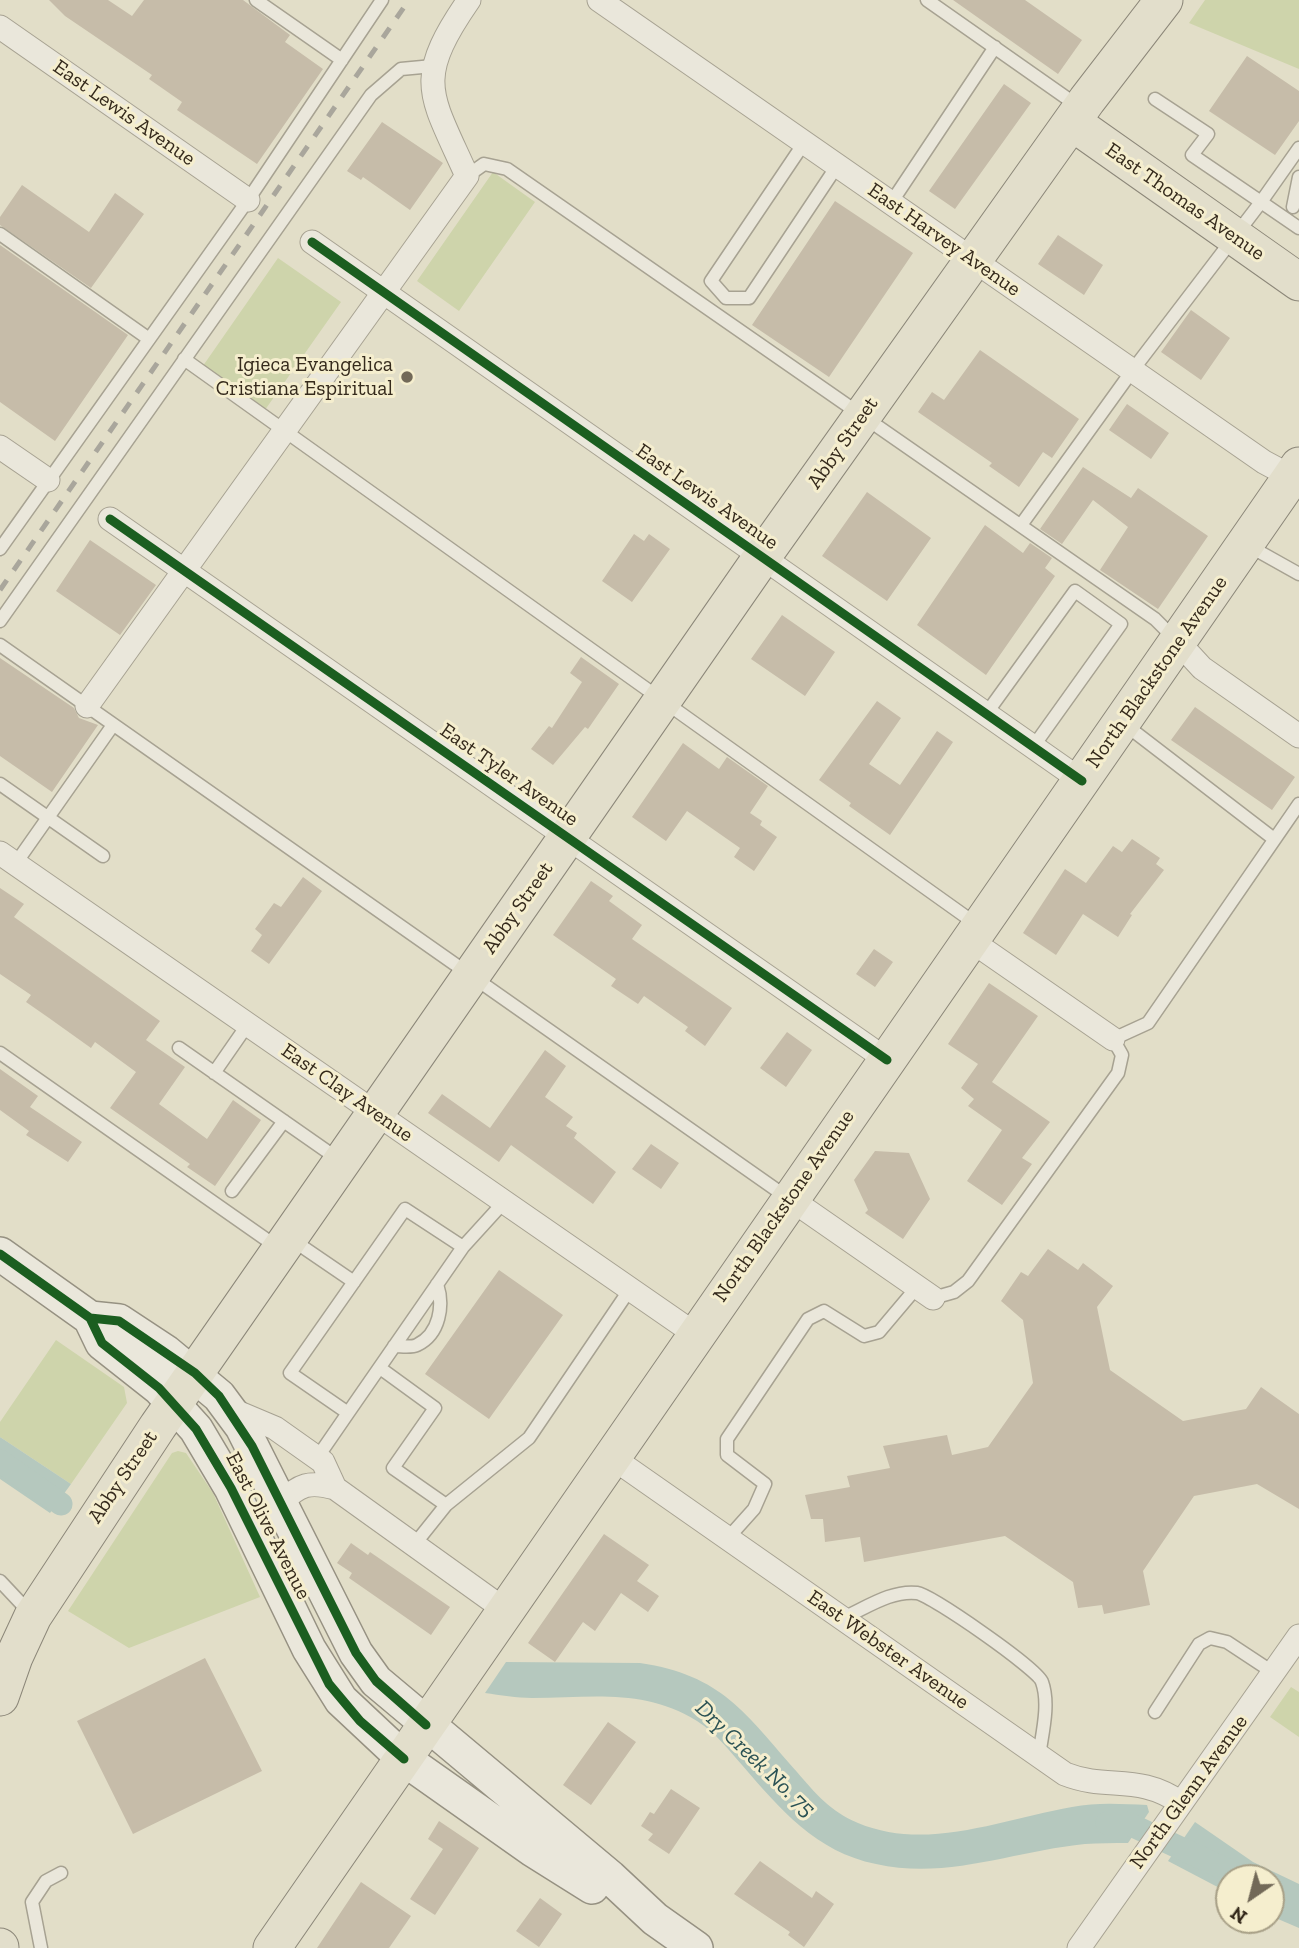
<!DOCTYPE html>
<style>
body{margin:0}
#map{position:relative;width:1299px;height:1948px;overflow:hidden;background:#e2dec8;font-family:"Zilla Slab",serif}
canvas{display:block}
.north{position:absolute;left:1215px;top:1864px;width:70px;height:70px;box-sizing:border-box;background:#f5eece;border:2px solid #a8a087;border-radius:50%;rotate:215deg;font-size:19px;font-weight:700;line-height:28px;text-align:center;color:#352a1c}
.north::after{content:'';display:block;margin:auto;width:24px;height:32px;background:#726958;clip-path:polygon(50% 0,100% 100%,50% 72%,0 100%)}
</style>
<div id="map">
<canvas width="1299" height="1948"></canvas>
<div class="north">N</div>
</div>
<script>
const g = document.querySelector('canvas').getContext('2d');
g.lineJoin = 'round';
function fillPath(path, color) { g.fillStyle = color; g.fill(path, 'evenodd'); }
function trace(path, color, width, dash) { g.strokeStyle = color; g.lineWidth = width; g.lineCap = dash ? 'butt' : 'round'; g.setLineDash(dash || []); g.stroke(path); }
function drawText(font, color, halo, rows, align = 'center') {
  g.font = font + ' "Zilla Slab",serif'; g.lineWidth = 6; g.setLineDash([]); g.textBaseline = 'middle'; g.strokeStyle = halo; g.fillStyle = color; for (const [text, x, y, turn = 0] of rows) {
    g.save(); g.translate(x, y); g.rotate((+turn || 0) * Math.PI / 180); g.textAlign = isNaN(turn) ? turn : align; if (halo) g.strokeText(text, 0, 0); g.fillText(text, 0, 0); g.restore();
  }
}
fillPath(new Path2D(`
 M1205 0H1299V69L1189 23Z
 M493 172 535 202 459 311 417 281Z
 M278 258 341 302 260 417 198 373Z
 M56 1340 124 1387 127 1403 71 1484 0 1437V1422Z
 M178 1451 186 1453 213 1493 260 1597 129 1648 68 1611 172 1453Z
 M1291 1687 1299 1692V1737L1270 1717Z`), '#ced4ab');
fillPath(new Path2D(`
 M0 1437 71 1484 50 1513 0 1479Z
 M506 1662 640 1663C722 1675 746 1714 797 1772 815 1793 831 1812 858 1823 927 1852 1002 1819 1072 1807 1097 1802 1122 1804 1147 1805L1149 1812 1128 1843C1114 1843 1099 1843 1085 1844 1014 1851 948 1880 876 1864 816 1852 780 1809 742 1765 728 1749 715 1732 697 1721 644 1688 591 1698 532 1698 517 1698 500 1695 485 1693Z
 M1195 1822 1253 1862 1299 1884V1928L1271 1916V1878H1229V1893L1168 1861Z`), '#b5c8be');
trace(new Path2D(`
 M0 1461 61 1504
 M1107 1823H1127L1244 1878`), '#b5c8be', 23);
fillPath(new Path2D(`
 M49 0H108L132 16 144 0H243L290 35 285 42 323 69 257 164 177 110 182 102 149 79 152 75 65 16Z
 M953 0H1025L1082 40 1058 74Z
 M1247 56 1299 91V121L1275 155 1209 111Z
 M1004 84 1031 103 955 209 929 191Z
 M382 122 443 163 410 210 363 177 361 180 347 171Z
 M22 185 89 232 115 193 144 214 91 288 0 225V217Z
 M835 201 913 253 829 377 752 325Z
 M1058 235 1103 265 1084 295 1038 264Z
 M0 245 128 335 55 441 0 402Z
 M1191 310 1230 338 1201 380 1161 352Z
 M980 350 1079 419 1052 458 1043 452 1019 487 989 466 992 463 918 412 932 392 944 400Z
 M1127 404 1169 433 1151 459 1109 430Z
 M1083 467 1131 498 1138 488 1208 536 1158 609 1100 570 1128 527 1093 500 1062 544 1040 529Z
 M867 492 931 538 887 601 822 556Z
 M985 525 1023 553 1030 543 1052 558 1045 568 1055 576 986 675 917 625Z
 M634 534 644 541 649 534 670 549 632 602 602 581Z
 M90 540 156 585 120 635 56 591Z
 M782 615 835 652 805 696 751 659Z
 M581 657 619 684 588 729 585 727 553 765 531 749 549 726 552 728 582 682 570 673Z
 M0 658 74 708 79 718 98 725 52 792 0 756Z
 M877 701 901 718 869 764 900 785 937 731 953 742 890 835 849 806 851 803 819 780Z
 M1195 707 1295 777 1272 810 1171 740Z
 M683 743 719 769 727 757 768 786 750 813 762 821 760 825 777 837 754 871 734 857 740 848 687 811 666 841 632 817Z
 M1132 839 1160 858 1156 864 1164 870 1130 914 1132 915 1118 937 1083 914 1056 955 1023 933 1065 869 1086 883 1113 846 1122 852Z
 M303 877 322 891 269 964 251 951 262 935 255 929 274 903 281 907Z
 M591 881 613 896 609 901 642 925 632 939 732 1008 705 1046 685 1031 688 1027 644 996 638 1004 611 986 616 979 553 935Z
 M0 888 24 904 14 917 160 1021 146 1040 185 1067 159 1104 207 1139 233 1100 261 1120 215 1186 187 1167 190 1164 110 1108 136 1072 95 1042 91 1048 49 1018 26 1002 31 995 0 974Z
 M874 949 893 962 875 987 856 974Z
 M989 983 1038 1016 992 1082 1050 1122 1022 1158 1032 1164 1002 1205 967 1181 1002 1130 968 1106 974 1099 961 1088 978 1064 948 1044Z
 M787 1032 812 1050 786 1087 760 1068Z
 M545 1050 566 1066 545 1097 573 1117 566 1126 577 1133 574 1138 616 1172 593 1204 511 1145 499 1162 428 1113 442 1094 490 1128Z
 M0 1069 38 1096 30 1107 82 1142 68 1162 26 1135 29 1131 0 1110Z
 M651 1144 679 1163 661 1189 632 1169Z
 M875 1151 909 1153 930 1199 903 1239 865 1213 868 1210 854 1180Z
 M1048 1249 1078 1270 1083 1263 1113 1286 1097 1307 1110 1370 1183 1421 1246 1409 1261 1387 1299 1414V1509L1257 1484 1194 1496 1143 1571 1150 1605 1104 1614 1102 1605 1078 1608 1073 1582 1005 1536 864 1562 860 1537 825 1542 823 1519H811L805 1495 850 1487 847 1476 890 1468 883 1446 947 1435 952 1455 988 1447 1033 1383 1023 1320 1001 1301 1021 1272 1028 1276Z
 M499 1270 563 1315 489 1419 425 1374Z
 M604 1534 649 1565 637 1581 659 1596 648 1612 621 1593 595 1631 583 1622 555 1662 528 1643Z
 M351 1543 368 1555 370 1552 450 1607 431 1635 349 1578 352 1573 337 1563Z
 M205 1658 262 1771 133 1834 77 1721Z
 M608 1722 636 1742 591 1805 563 1785Z
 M671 1789 700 1808 669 1854 648 1840 653 1834 641 1826 650 1812 654 1814Z
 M439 1821 479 1848 435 1915 410 1899 443 1849 428 1839Z
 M760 1861 812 1898 816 1891 834 1904 804 1947 788 1935 790 1932 734 1894Z
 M361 1882 411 1916 389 1948H317Z
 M540 1898 562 1914 539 1947 516 1931Z`), '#c6bca9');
const service = new Path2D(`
 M256 0 342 60
 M927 0 1078 106
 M804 143 711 281 726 298H749L837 166
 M1299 148 1261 202 1299 228
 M467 176 484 164 507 169 1155 619 1175 639
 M891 203 995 47
 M1293 207 1299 177
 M0 234 149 339
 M184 359 976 924
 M1021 525 1132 371 1261 202 1192 155 1208 134 1155 99
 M1249 546 1299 574
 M0 549 248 200 382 0
 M0 621 371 95 401 69 433 66
 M0 645 788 1198
 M986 714 1075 591 1121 624 1033 747
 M1123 723 1274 839
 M0 784 103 856
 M16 863 113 725
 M179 1048 338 1159
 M0 1053 277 1247
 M214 1073 248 1024
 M232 1191 284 1121
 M291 1239 354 1282
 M933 1298 954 1292 968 1281 1118 1073 1122 1055 1113 1039 1148 1023 1299 804
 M394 1346C401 1346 411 1348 417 1345 440 1334 444 1305 437 1284
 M380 1368 435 1408 393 1468 446 1505
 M348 1413 463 1247
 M317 1458 348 1413 290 1373 405 1209 463 1247 504 1202
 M728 1538 754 1509 765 1484 727 1455V1439L808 1319 824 1311 864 1336 879 1332 917 1287
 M414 1545 446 1505 529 1438 630 1289
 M0 1581 31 1614
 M843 1618C866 1608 891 1590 917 1593 931 1595 1038 1669 1042 1682 1050 1704 1042 1734 1039 1756
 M1155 1712 1199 1644 1210 1638 1227 1642 1274 1673
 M41 1948 32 1902 46 1881 61 1873`);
const minor = new Path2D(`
 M599 0 1264 462 1292 477
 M0 27 248 200
 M312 242 1082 781
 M0 447 48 480
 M110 519 887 1060
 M1179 643 1202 668 1299 736
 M87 706 467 176C430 93 413 81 469 0
 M0 853 695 1334
 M970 940 1113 1039
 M789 1198 933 1298
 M230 1409 275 1428 323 1462 335 1488
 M610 1456 1065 1774C1108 1791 1138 1773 1181 1803
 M281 1503C299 1484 310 1481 335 1488L505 1610
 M1079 1948 1299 1636`);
const secondary = new Path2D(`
 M0 1254 90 1318 119 1321 166 1352 219 1396 242 1427 356 1653 376 1681 610 1877 655 1919 696 1948
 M90 1318 102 1343 159 1388 196 1429 231 1488 309 1649 341 1700 404 1759 533 1850 592 1887`);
const primary = new Path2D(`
 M1072 122 1299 282
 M0 1697 14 1657 33 1616 158 1426 762 557 1087 100 1164 0
 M0 1947V1948
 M272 1948 1299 466`);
trace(service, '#a7a292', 15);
trace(minor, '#a7a292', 25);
trace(secondary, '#969182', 36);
trace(primary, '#8c8779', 39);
trace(service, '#eae7db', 12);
trace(minor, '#eae7db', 23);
trace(secondary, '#eae7db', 33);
trace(primary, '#e2decb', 37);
trace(new Path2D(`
 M0 590 409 0`), '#a9a69c', 5, [12, 12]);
trace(new Path2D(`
 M312 242 1082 781
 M110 519 887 1060
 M0 1254 90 1318 119 1321 195 1373 219 1396 252 1446 356 1653 376 1681 426 1725
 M90 1318 102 1343 159 1388 196 1429 231 1488 329 1684 360 1721 404 1759`), '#1b5e20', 9);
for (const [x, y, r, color] of [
 [407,377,7,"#726958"]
]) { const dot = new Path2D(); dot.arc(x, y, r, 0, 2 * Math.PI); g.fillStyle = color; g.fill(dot); trace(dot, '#f5eece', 2.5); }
drawText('21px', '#352a1c', '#f5eece', [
 ["East Lewis Avenue",124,113,35],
 ["East Thomas Avenue",1185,202,35],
 ["East Harvey Avenue",944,240,35],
 ["Abby Street",843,443,-55],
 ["East Lewis Avenue",707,497,35],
 ["North Blackstone Avenue",1157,672,-55],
 ["East Tyler Avenue",509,775,35],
 ["Abby Street",518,908,-55],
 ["East Clay Avenue",347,1093,35],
 ["North Blackstone Avenue",784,1206,-55],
 ["Abby Street",123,1477,-56],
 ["East Olive Avenue",268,1526,63],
 ["East Webster Avenue",888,1650,35],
 ["North Glenn Avenue",1189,1792,-54]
]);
drawText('21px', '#352a1c', '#f5eece', [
 ["Igieca Evangelica",393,365],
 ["Cristiana Espiritual",393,389]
], 'right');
drawText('italic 23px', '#2b5254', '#f5eece', [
 ["Dry Creek No. 75",755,1759,44]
]);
</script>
